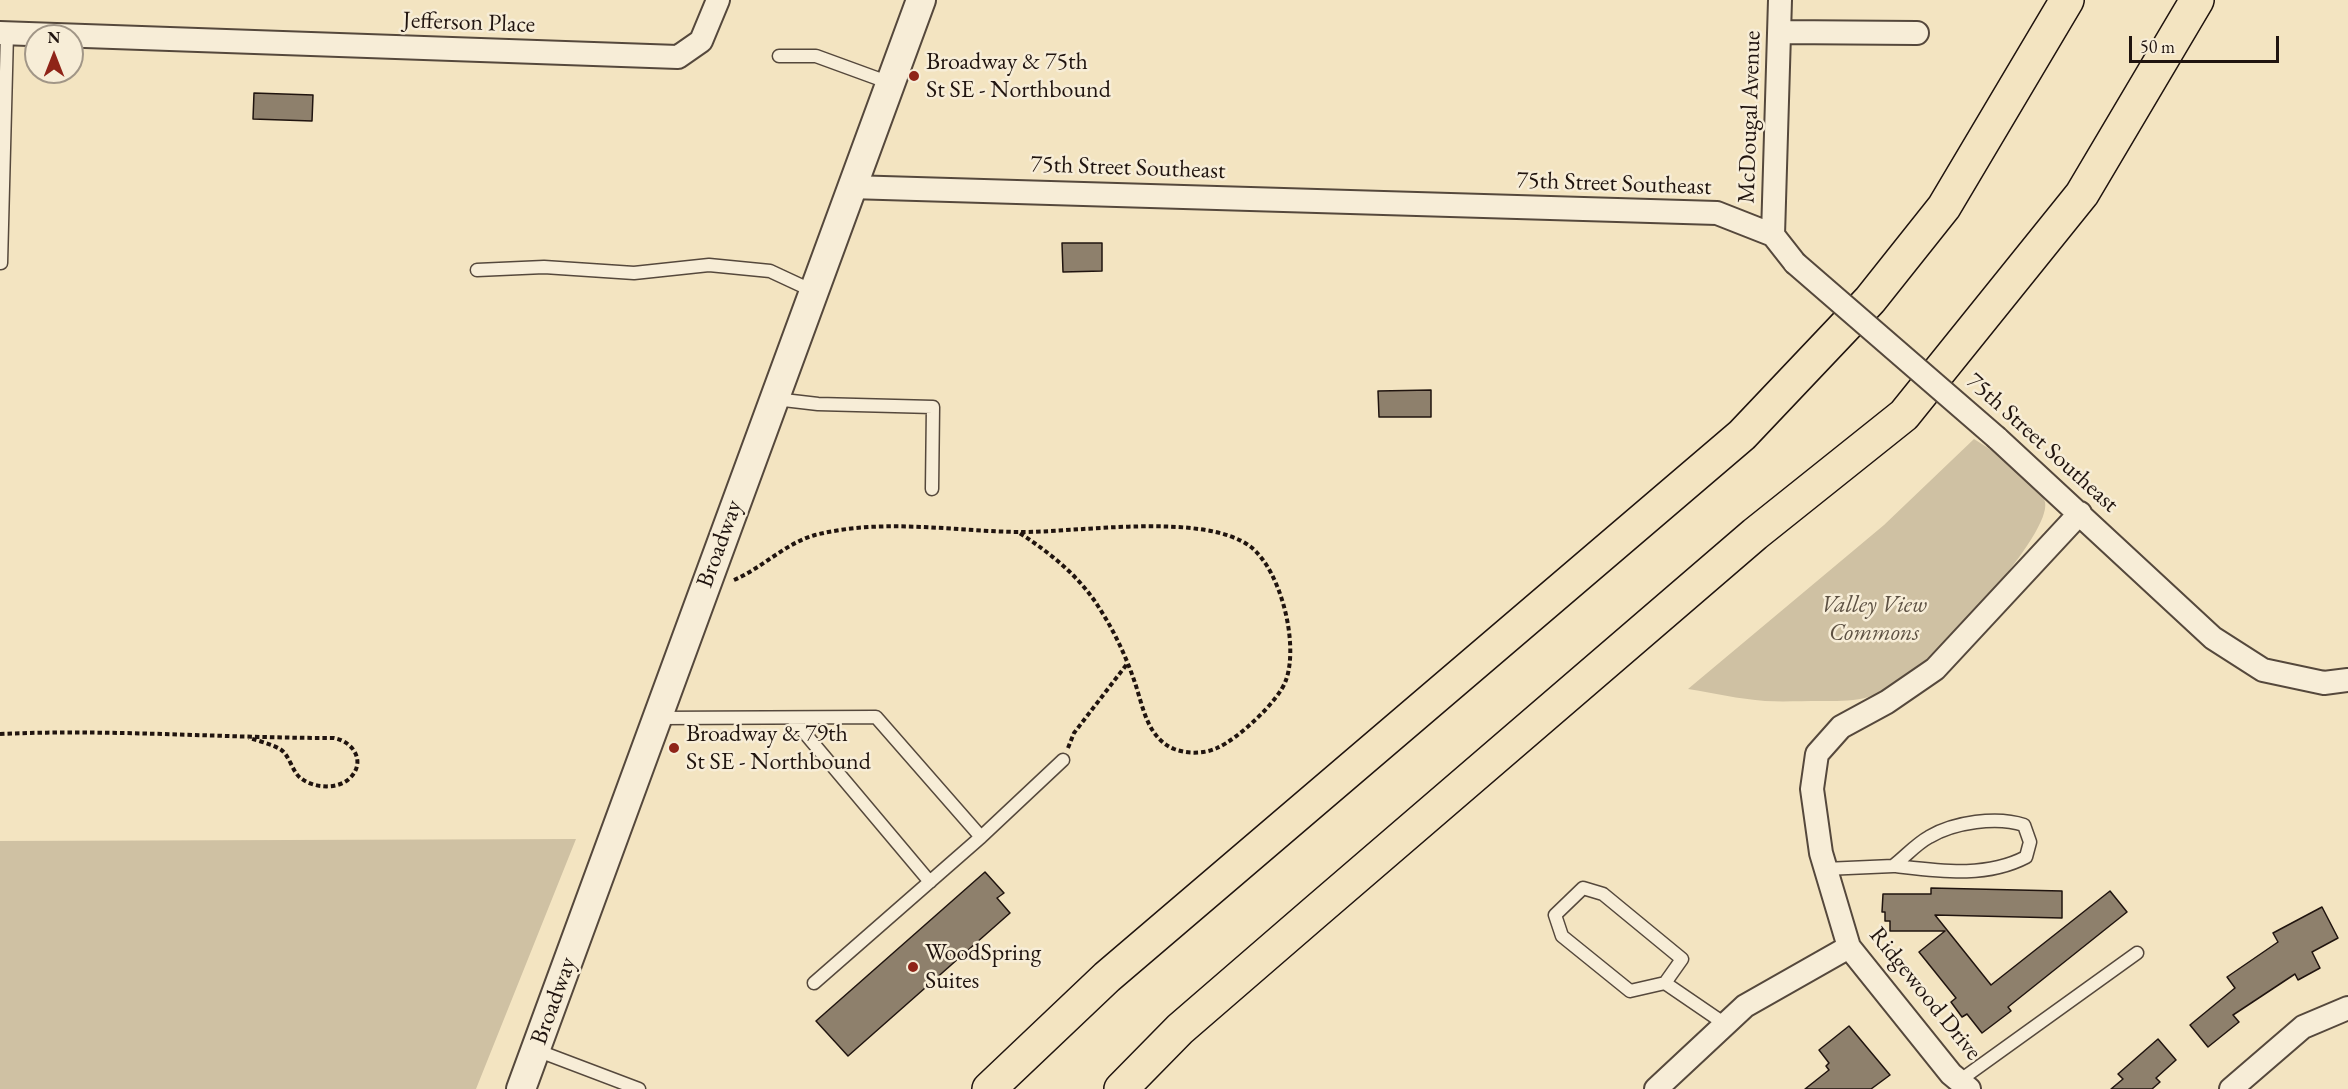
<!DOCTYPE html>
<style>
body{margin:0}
#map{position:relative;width:2348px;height:1089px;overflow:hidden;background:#f3e4c1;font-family:"EB Garamond",serif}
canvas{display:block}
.north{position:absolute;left:24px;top:24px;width:60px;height:60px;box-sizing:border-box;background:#f7edd7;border:2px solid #a19687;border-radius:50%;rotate:0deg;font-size:16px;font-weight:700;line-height:24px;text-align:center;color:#20140f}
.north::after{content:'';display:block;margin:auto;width:21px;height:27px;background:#8f2418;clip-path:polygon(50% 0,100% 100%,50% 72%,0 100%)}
.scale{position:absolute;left:2129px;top:36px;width:150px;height:27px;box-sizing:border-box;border:3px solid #20140f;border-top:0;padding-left:8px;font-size:18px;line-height:21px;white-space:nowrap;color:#20140f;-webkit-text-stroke:4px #f7edd7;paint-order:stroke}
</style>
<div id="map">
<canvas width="2348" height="1089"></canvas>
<div class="north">N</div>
<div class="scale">50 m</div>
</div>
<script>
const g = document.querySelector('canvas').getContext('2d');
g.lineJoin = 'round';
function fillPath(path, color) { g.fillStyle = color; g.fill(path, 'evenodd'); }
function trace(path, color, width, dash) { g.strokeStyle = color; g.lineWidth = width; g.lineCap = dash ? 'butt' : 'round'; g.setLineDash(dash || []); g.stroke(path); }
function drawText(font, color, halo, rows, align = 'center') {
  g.font = font + ' "EB Garamond",serif'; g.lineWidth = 5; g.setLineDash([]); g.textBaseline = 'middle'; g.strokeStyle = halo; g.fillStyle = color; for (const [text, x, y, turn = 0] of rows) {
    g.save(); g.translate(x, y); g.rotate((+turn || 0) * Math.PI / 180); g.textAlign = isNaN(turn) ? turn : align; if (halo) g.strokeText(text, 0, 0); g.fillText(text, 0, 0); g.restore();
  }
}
fillPath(new Path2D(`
 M1974 439C1993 451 2040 480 2045 502 2052 534 1941 652 1913 672 1902 680 1887 690 1874 695 1857 702 1837 701 1820 701 1801 701 1783 702 1765 701 1739 699 1713 693 1688 689L1884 525Z
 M576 839 476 1089H0V841Z`), '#cfc1a3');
const building = new Path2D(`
 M254 93 313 95 312 121 253 119Z
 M1062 243H1102V271L1063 272Z
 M1431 390V417H1379L1378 391Z
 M985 872 1004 893 997 898 1010 913 848 1056 816 1021Z
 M1931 888 2062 891V918L1935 915 1991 985 2110 891 2127 912 2008 1007 2011 1011 1982 1033 1967 1014 1962 1017 1951 1002 1956 998 1919 952 1945 931H1890V921H1885V912H1882L1883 894H1931Z
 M2322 907 2338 938 2312 952 2320 968 2298 980 2295 974 2233 1015 2239 1022 2208 1047 2190 1025 2235 988 2227 977 2278 942 2273 933Z
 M1849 1026 1890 1075 1871 1089H1805L1829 1070 1826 1066 1829 1063 1819 1050Z
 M2158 1039 2176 1060 2156 1078 2160 1082 2152 1089H2111L2123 1079 2118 1074Z`);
fillPath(building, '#8e806c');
trace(building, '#20140f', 1.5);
const service = new Path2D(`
 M779 56H816L890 83
 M1 263 7 33
 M477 270 544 267 634 273 709 265 770 271 813 291
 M775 399 818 404 933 407 932 489
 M658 718 876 717 981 837 814 983
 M792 718 930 882
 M981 837 1063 760
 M1825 869 1893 866H1896C1940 871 1986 878 2026 857L2030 842 2024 825C1997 816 1954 822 1929 837 1916 844 1905 857 1893 866
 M1665 983 1630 991 1562 936 1555 915 1583 888 1603 894 1682 959 1665 983 1725 1024
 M536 1050 639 1089
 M1959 1081 2137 953`);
const minor = new Path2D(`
 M1780 32 1917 33
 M0 33 678 57 701 41 718 0
 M850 187 1717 213 1773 235 1795 263
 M1773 235 1780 0
 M1997 438 2213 638 2263 670 2324 683 2348 680
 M1656 1089 1745 1006 1849 947
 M1969 1089 1951 1074 1849 947 1821 853 1812 789 1817 754 1841 727 1887 702 1935 669 2080 513
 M2231 1089 2303 1027 2348 1008`);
const tertiary = new Path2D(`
 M521 1089 921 0`);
const motorway = new Path2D(`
 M989 1089 1107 977 1742 435 1870 300 1944 207 2067 0
 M1121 1089 1180 1029 1313 914 1755 534 1904 415 2082 194 2197 0`);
trace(service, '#55483c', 15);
trace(minor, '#55483c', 26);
trace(tertiary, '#55483c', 32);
trace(motorway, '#20140f', 36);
trace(new Path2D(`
 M734 580C762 568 786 543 815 535 882 518 951 531 1018 532 1076 533 1204 511 1251 547 1281 571 1299 644 1286 680 1279 701 1238 739 1217 748 1204 754 1187 754 1174 749 1146 737 1143 705 1134 680 1125 654 1113 629 1098 606 1078 575 1049 552 1018 532
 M0 734C111 729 222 738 334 738 354 742 366 762 350 778 338 790 314 788 302 779 292 773 290 755 280 749 271 744 259 741 249 738
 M1068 748 1074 733 1127 664`), '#20140f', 4, [4.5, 3]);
trace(service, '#f7edd7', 12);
trace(minor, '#f7edd7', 22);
trace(tertiary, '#f7edd7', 28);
trace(motorway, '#f3e4c1', 33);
const minorBridge = new Path2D(`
 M1795 263 1997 438`);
trace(minorBridge, '#55483c', 26, []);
trace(minorBridge, '#f7edd7', 22);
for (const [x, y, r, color] of [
 [914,76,6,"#8f2418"],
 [674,748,6,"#8f2418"],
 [913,967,6,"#8f2418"]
]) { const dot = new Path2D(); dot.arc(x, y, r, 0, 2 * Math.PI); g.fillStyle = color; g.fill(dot); trace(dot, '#f7edd7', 2); }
drawText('24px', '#20140f', '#f7edd7', [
 ["Jefferson Place",469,23,2],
 ["McDougal Avenue",1750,117,-88],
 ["75th Street Southeast",1128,168,2],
 ["75th Street Southeast",1614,184,2],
 ["75th Street Southeast",2042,443,42],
 ["Broadway",720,544,-70],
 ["Ridgewood Drive",1925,994,51],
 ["Broadway",554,1001,-70]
]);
drawText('24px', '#20140f', '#f7edd7', [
 ["Broadway & 75th",926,62],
 ["St SE - Northbound",926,90],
 ["Broadway & 79th",686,734],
 ["St SE - Northbound",686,762],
 ["WoodSpring",925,953],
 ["Suites",925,981]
], 'left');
drawText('italic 24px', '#5d5143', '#f7edd7', [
 ["Valley View",1874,605],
 ["Commons",1874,633]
]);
</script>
